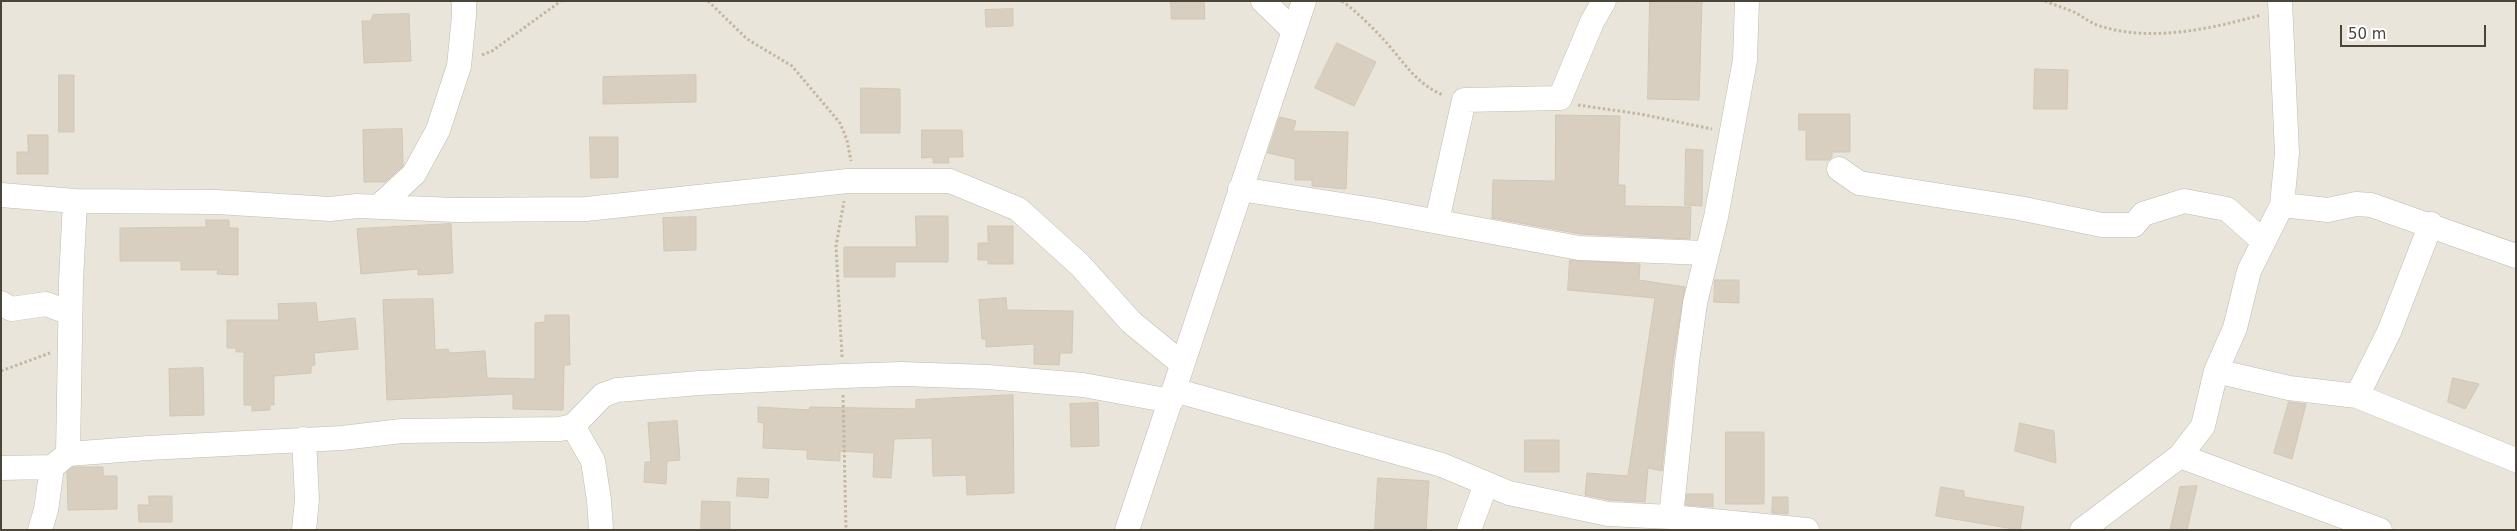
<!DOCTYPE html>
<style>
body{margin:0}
#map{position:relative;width:2517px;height:531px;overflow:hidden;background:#f6f3ec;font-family:"DejaVu Sans",sans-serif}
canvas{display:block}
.frame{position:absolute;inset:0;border:2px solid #4b4439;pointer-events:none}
.scale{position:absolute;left:2340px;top:25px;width:146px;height:22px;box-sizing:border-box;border:2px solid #4b4439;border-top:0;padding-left:6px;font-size:15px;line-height:18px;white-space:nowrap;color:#4b4439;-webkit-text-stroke:4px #fff;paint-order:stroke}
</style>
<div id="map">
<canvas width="2517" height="531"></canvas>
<div class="frame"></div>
<div class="scale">50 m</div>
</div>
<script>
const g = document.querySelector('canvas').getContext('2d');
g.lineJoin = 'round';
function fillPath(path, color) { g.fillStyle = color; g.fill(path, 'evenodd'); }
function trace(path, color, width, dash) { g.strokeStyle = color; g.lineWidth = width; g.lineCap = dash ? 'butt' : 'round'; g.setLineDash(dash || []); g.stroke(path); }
fillPath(new Path2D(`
 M1 1H2516V530H1Z`), '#eae5da');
const building = new Path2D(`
 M1171 1H1204L1205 19H1172Z
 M1650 1H1702L1699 100 1648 99Z
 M1013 9V26L986 27 985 10Z
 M409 14 411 61 364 63 362 21H371L373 15Z
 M1337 43 1376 62 1354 106 1315 88Z
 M2035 69 2068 70 2067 109H2034Z
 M59 75H74V132H59Z
 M696 75V102L603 104V77Z
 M861 88 900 89V133H861Z
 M1799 114H1850V152H1832V157L1829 160H1806V130H1799Z
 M1556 115 1620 116 1618 185H1625V206L1691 207 1690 239 1581 234 1492 218 1493 180 1555 181Z
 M1280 117 1296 121 1293 131 1348 132 1346 189 1312 186V180H1295V159L1268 153Z
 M402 129 403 166 385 182H364L363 130Z
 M922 130H962L963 157H948L949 163H933V157L922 158Z
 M28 135H48V174H17V152H28Z
 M590 137H618V177L591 178Z
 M1686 149 1703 150 1702 206 1685 205Z
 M916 216H948V262H895V277H844V247H916Z
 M696 217V250L664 251 663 218Z
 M206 220H229V228H238V275L217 274 218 270H181V261H120V228L206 227Z
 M451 224 453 273 418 275V269L361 274 357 229Z
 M988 226H1013V264H988V260H978V243H988Z
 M1570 260 1640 264 1639 280 1685 287 1673 360 1662 471 1648 468 1645 502 1610 500 1585 495 1587 473 1628 476 1655 298 1568 290Z
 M1715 280H1739V303L1714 302Z
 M1006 298 1007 310 1073 311 1072 353H1060L1059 365 1034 364V344L986 347V339H982L979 300Z
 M433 299 435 350 448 349 449 353 485 351 487 378 535 379V323L545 322V315H569L570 365H564L563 410 513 409V394L387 400 383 300Z
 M316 303 318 322 355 318 358 349 314 353 315 365 311 366V373L274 376V405H270V410L252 411V405H244V352H236V348H227V320H279L278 304Z
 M203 368 204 415 170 416 169 369Z
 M2453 378 2479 384 2465 409 2448 402Z
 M1013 395 1014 493 967 495 966 475 933 476 932 438 894 439 891 478 873 477 874 453 840 451V461L807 459V450L763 448 764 423 758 422V407L809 410 810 407 916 409V400Z
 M2289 402 2306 404 2292 459 2274 453Z
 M1098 403 1099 446 1071 447 1070 404Z
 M677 421 680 460 667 461 666 484 644 482 645 462H651L648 423Z
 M2020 423 2054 431 2056 463 2015 451Z
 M1726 432H1764V504H1726Z
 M1525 440H1559V472H1525Z
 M73 467H103V476H117V509L68 510 67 472Z
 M738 478 769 479 768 498 737 496Z
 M1378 478 1429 481 1426 530H1375Z
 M2197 486 2187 530H2170L2180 487Z
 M1941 487 1964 491V497L2024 507 2020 530 1936 516Z
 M1687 494H1713V507L1686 505Z
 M149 496H172V522H139L138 505H149Z
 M1773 497H1788V514L1772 513Z
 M702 501 730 502V530H701Z`);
fillPath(building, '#d8cfc1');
trace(building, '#d3c7b4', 1);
const minor = new Path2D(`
 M1263 1 1294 31
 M2280 1 2287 153 2282 205 2249 271 2235 328 2216 371 2289 388 2357 396 2516 460
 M1839 169 1859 183 2019 208 2102 225H2134L2143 214 2184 201 2227 209 2263 241
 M1240 189 1374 210 1579 248 1706 253
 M1 195 75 201 217 202 330 209 357 206 456 210 586 209 848 181H950L1018 209 1080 265 1131 322 1181 363
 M2282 205 2328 210 2356 204 2371 205 2516 256
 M379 206 414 174 438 130 459 66 464 16V1
 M1437 221 1464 100 1560 98 1592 22 1604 1
 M1 303 11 309 46 304 70 313
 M1174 390 1442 465 1509 493 1608 514 1671 517 1807 530
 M2357 396 2389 332 2431 224
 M573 426 593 461 599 500 601 530
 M304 439 307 499 304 530
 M68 454 71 281 75 201
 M2180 456 2380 530
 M1 468 52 467 68 454 148 448 342 438 402 431 560 429 573 426 603 395 617 390 699 383 843 376 902 374 988 377 1083 385 1171 401
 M1671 517 1687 362 1695 303 1716 217 1745 60 1747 1
 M40 530 46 510 52 467
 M1127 530 1304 1
 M1469 530 1486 484
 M2082 530 2180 456 2203 426 2216 371`);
trace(minor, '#c2bbae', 25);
trace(new Path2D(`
 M708 1 747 39 792 66 840 123 847 140 851 161
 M1342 1C1357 12 1372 27 1385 41 1403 61 1416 84 1443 95
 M2045 1C2054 5 2064 8 2074 12 2082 16 2089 22 2097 25 2149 43 2210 29 2261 15
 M482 55 492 51 561 1
 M1578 105 1640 114 1712 129
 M842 357 836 246 844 201
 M1 371 50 353
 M843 395 846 530`), '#c4b79f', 3, [2.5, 2.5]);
trace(minor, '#fff', 24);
</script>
